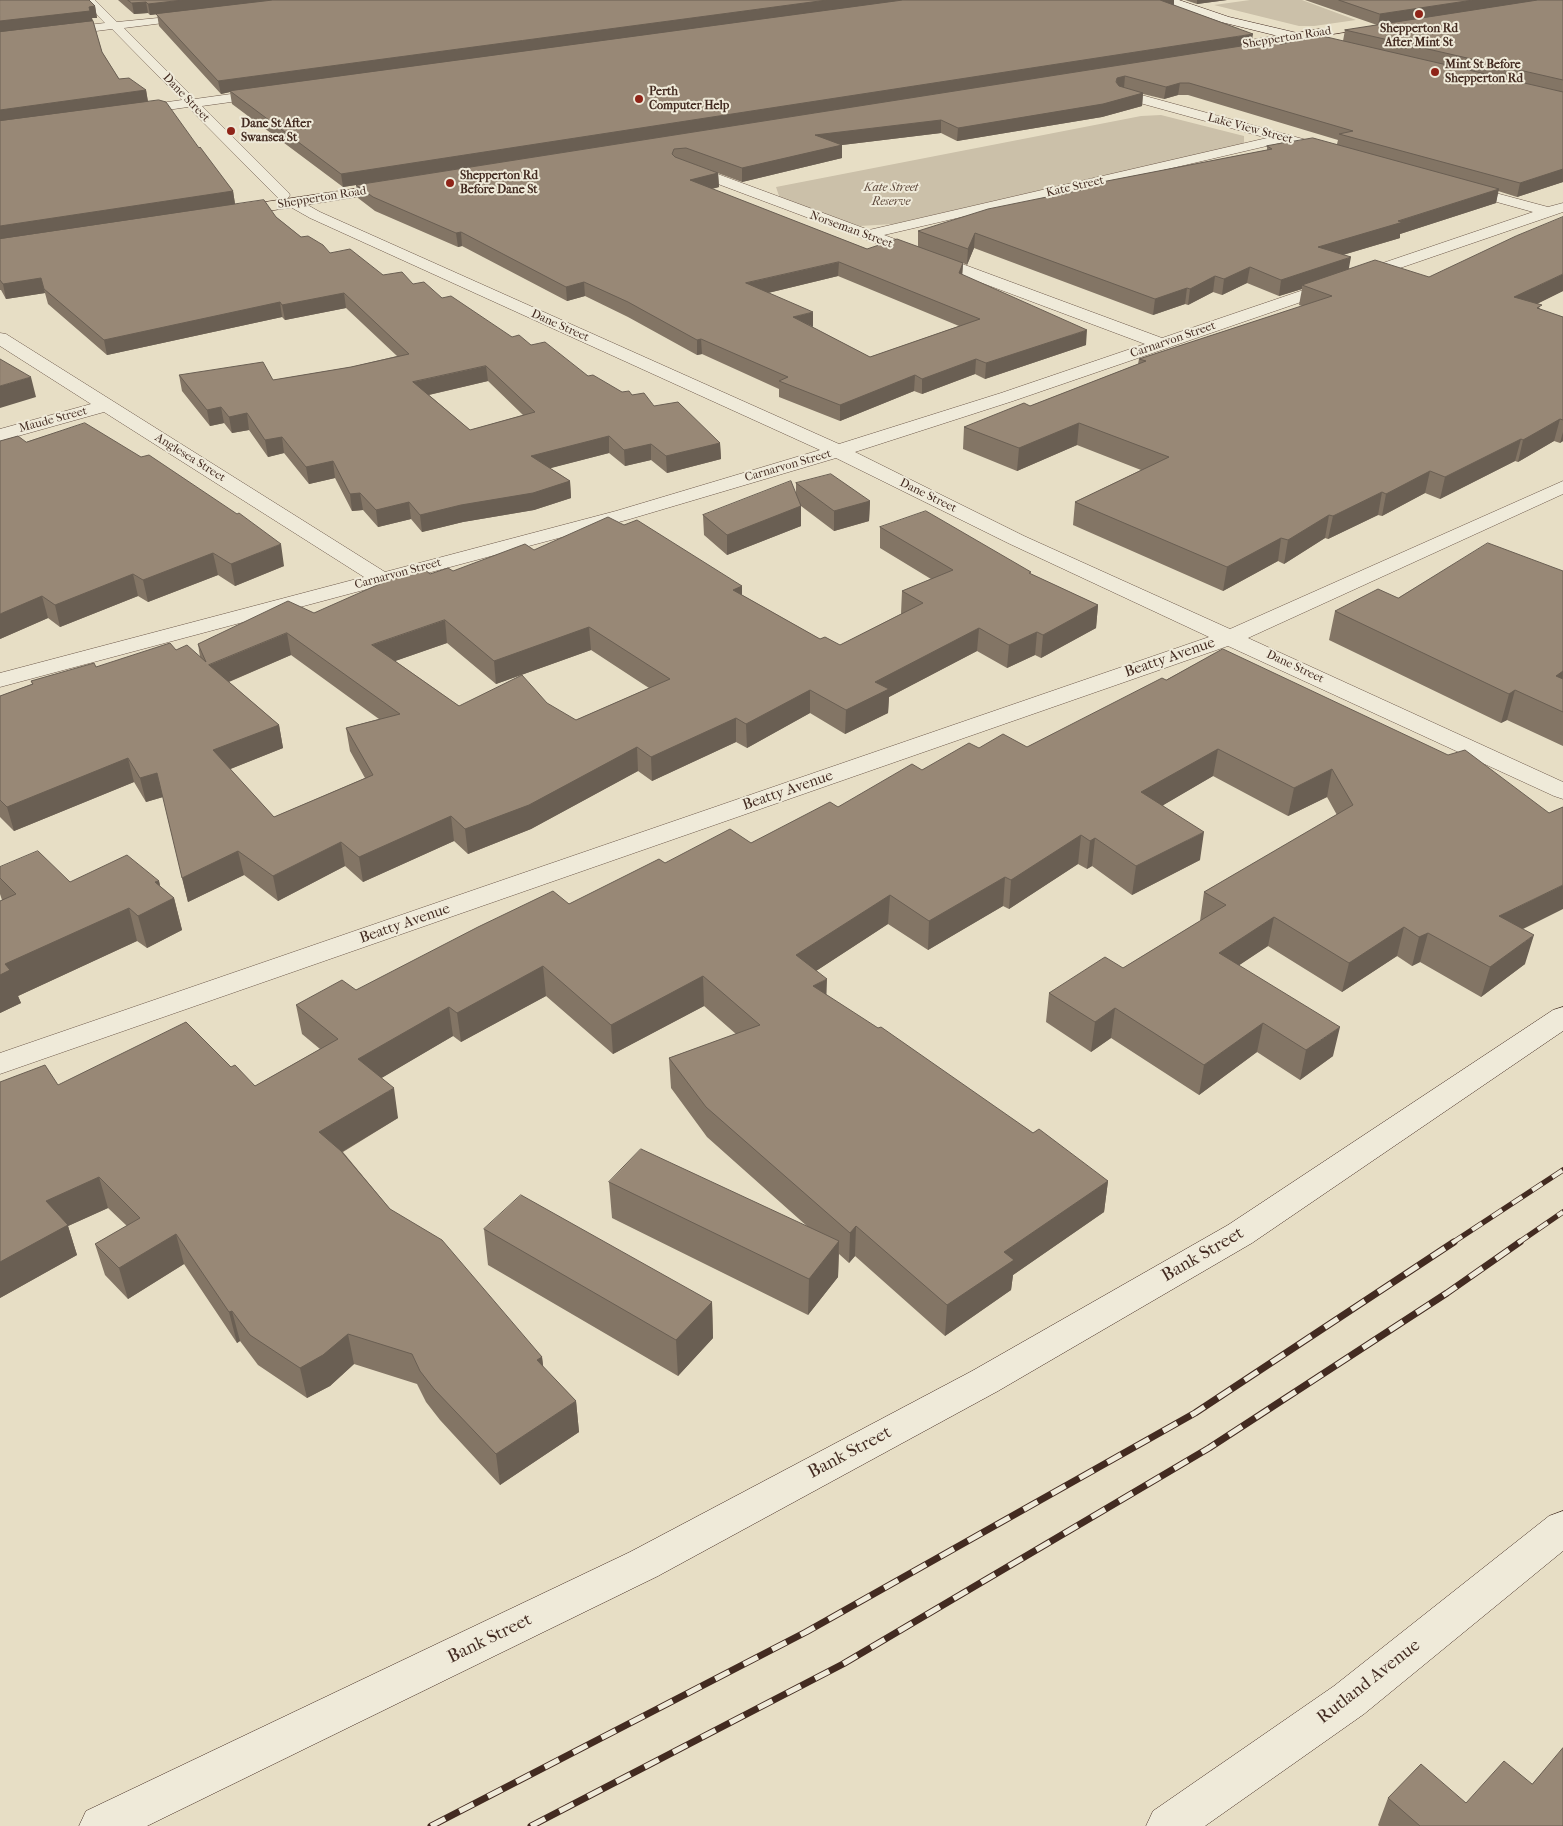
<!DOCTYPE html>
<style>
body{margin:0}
canvas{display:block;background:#e7dec5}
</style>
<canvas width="1563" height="1826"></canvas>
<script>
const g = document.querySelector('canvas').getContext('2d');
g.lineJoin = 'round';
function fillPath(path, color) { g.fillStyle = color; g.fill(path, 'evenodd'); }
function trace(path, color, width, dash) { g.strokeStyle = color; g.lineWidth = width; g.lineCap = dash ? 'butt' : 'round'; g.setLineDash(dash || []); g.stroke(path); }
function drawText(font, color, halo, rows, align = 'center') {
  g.font = font + ' "IM FELL French Canon",serif'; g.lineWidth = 4; g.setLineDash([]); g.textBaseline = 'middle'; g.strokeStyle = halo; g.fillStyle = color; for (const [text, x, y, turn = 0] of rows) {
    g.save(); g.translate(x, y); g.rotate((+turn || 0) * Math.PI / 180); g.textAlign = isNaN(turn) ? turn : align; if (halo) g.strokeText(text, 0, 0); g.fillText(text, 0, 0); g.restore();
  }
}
fillPath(new Path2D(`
 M1250 0H1302L1356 20 1314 26H1299L1214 5Z
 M1161 115 1244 136V144L893 224 860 226 780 199 776 187 1141 116Z`), '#cbc0a9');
const street = new Path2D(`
 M83 0H95L117 22 199 14 201 16 199 18 195 19 124 28 195 99 267 89 272 90 273 93 272 96 267 97 202 106 288 192 290 195 288 198H278L188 107 132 115 127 114 125 111 127 108 132 107 182 100 112 29 0 43V35L105 23Z
 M1123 90 1336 148 1338 151 1331 155 1284 142 884 235 1162 338 1533 212 1457 191 1455 188 1457 185 1462 184 1548 207 1563 203V212L1013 401 855 452 1024 536 1230 629 1563 481V494L1248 638 1563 782V799L1554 796 1228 646 0 1074V1053L1209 637 1010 544 836 458 630 519 0 687V673L364 577 104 412 0 441V429L91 404 0 346V333L6 334 385 572 616 511 820 450 310 218 287 205 285 202 287 199H297L320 212 839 444 1001 393 1145 344 678 169 676 166 678 163H688L869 230 1267 138 1118 97 1117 94 1118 91Z`);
const secondary = new Path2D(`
 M1162 0H1179L1229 17 1327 40 1329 43 1323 47 1221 22 1164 2Z
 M1563 1007V1031L1252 1243 998 1391 658 1576 147 1826H79L86 1811 630 1552 972 1371 1228 1225 1553 1010Z
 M1563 1511V1551L1364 1714 1205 1826H1146L1153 1811 1334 1686 1549 1516Z`);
const highway = new Path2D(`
 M1381 27 1387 31 1385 34 1300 48 1294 44 1300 40Z
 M1320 29 1324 30 1326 33 1324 36 1214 54 1208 50 1214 46Z
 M394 183 399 184 401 187 399 190 231 217 226 215 223 212 226 209 231 207Z`);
trace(street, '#6c584a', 1);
trace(secondary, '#432b21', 1);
trace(highway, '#432b21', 1);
fillPath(street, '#efead9');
fillPath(secondary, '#efead9');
fillPath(highway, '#e7dec5');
const railFar1 = new Path2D(`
 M1452 1243 1563 1170
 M1518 1243 1563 1212`);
const rail = new Path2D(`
 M431 1826 806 1632 1195 1413 1454 1242
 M531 1826 843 1664 1209 1448 1447 1293 1520 1242`);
trace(railFar1, '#432b21', 5.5);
trace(rail, '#432b21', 7);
trace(railFar1, '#efead9', 4, [12]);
trace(rail, '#efead9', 5, [16]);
fillPath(new Path2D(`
 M0 0 95 6 97 18H92L102 52 119 79 146 90 148 101 199 148 233 191 235 204 276 217 301 237 330 253 383 275 413 284 442 298 512 337 531 345 588 376 622 392 632 395 654 406 720 443 721 459 667 473 651 460 625 466 609 453 550 468 570 481 571 498 534 510 463 522 422 532 411 519 378 527 363 510 352 511 335 478 309 484 284 453 268 457 249 430 232 433 224 423 210 426 182 391 179 375 273 380 351 367 397 356 346 308 285 320 282 317 107 355 48 304 45 293 6 299 1 290H0ZM488 381 523 415 470 430 429 395Z
 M118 0H1174V5L1251 45 1281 44 1343 41 1345 30 1377 25 1305 0H1563V182L1517 197 1498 191 1496 203 1400 234V238L1343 255 1349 269 1429 277 1563 291 1537 304 1541 310 1563 317V441L1560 443 1554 441 1518 462 1515 461 1440 499 1425 493 1382 516 1378 515 1328 539 1325 538 1284 564 1278 561 1223 591 1073 525 1075 502 1141 470 1077 445 1017 471 963 449 964 427 1030 406 1138 364 1139 359 1302 306 1299 305 1302 289 1279 296 1247 283 1222 295 1213 292 1188 305 1185 304 1153 315 974 248 967 265 963 263 962 275 1086 345 985 379 975 374 922 394 914 391 840 421 779 397V389L702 354 697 355 628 317 585 296 567 301 462 246 458 247 375 211 358 198 356 185 343 187 232 104 230 92 221 94 159 26 157 14 150 15 148 13 134 14ZM1143 94 1164 99 1178 95H1188L1338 140 1337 144 1267 146V150L1076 187V191L918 231V247L867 249 712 189 719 187 718 173 685 161 742 182 842 158V145L941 133 957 141 1102 117 1142 106ZM838 276 959 326 870 357 812 327 768 293Z
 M1185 0H1227L1197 4Z
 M26 442 284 566 235 586 218 575 148 602 138 596 60 627 48 618 0 639Z
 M796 483 870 501 869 521 834 531 801 506V526L727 555 704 535 703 515 796 494Z
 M880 527 1031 574 1098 605 1096 628 1041 658 1035 655 1007 668 977 651 889 697 888 713 845 734 810 713 747 748 736 742 652 781 638 771 531 829 468 854 454 841 363 882 345 866 278 901 244 875 188 902 163 797 146 802 134 782 14 831 0 817V696L32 684 31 681 176 650 200 657 198 644 314 613 430 574 453 571 534 550 742 586V595L820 639 840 645 901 614 902 591 931 579 880 548ZM447 643 496 684 591 650 649 688 576 720 459 706 395 661ZM291 655 379 719 346 728 350 751 365 778 274 817 230 769 283 748 279 725 229 682Z
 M1563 571V746L1507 720 1501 723 1329 640 1335 611 1398 598Z
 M1223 649 1523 929 1525 964 1481 997 1420 962 1412 966 1397 956 1342 992 1268 946 1239 965 1333 1056 1300 1080 1257 1052 1199 1095 1111 1038 1091 1052 1046 1022 1049 993 1123 968 1200 921 1204 892 1337 815 1327 797 1288 816 1213 776 1163 805 1200 860 1132 895 1092 866 1087 869 1078 864 1009 909 1003 906 928 950 888 924 816 971 826 995 1033 1133 1108 1181 1104 1212 1013 1275 1011 1290 945 1336 855 1256 849 1263 839 1254 838 1277 808 1315 612 1218 609 1182 808 1227 707 1137 671 1088 669 1058 736 1034 704 1006 613 1054 546 996 461 1042 453 1036 381 1078 398 1118 343 1152 390 1209 542 1357 543 1367 576 1401 579 1432 500 1485 440 1420 426 1402 417 1384 354 1364 330 1386 307 1398 258 1365 240 1341 237 1343 184 1264 128 1299 105 1275 95 1244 127 1226 108 1208 68 1226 77 1255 0 1298 58 1085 231 1067 255 1086 320 1049 302 1034 296 1005 356 990 569 904 665 863 751 843 838 807 922 770 979 748 1027 747 1166 680Z
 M0 867 70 882 159 881 160 886 174 898 182 930 147 948 137 941 18 996 21 1003 0 1013V901L2 900 0 894Z
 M484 1229 712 1302 713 1338 678 1376 488 1265Z
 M1532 1784 1563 1826H1379L1378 1825 1388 1798 1466 1803Z`), '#837565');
fillPath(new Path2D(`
 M183 0H281L150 15 148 4Z
 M827 0H909L230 91V92L221 94 218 81Z
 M1157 0H1174V7Z
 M1197 0H1227L1197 4Z
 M1473 0H1542L1378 26 1380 14Z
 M146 2 148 13 134 14 132 3Z
 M95 6 97 18H92L93 23 0 33V21Z
 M1253 34 1251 45 343 187 341 174Z
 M1125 76 1124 88 1116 90 1117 78Z
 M1180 83 1178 95 1164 99 1166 87Z
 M146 90 148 103 0 123V110Z
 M1143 93 1142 106 1102 117 957 141 958 128Z
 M941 120V133L842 145V158L742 182V168L815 135Z
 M1563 169V182L1517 197 1520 183Z
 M718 173 719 187 690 194V180Z
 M1499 189 1496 203 1400 234V238L1315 263 1318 247Z
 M233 191 235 204 0 241V226Z
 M461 232 462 246 458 247 456 233Z
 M975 233 974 248 967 265 968 249Z
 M1351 257 1348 273 1302 285V289L1279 296 1281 280Z
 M839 262 838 276 747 298 746 283Z
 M963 263 962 278 959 273Z
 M1250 267 1247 283 1222 295 1224 279Z
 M1563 274V291L1510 317 1514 297Z
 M1215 276 1213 292 1188 305 1190 289Z
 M41 278 45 293 6 299 3 284Z
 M584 282 585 296 567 301 566 287Z
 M1187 288 1185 304 1153 315 1155 299Z
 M344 293 346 308 285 320 282 305Z
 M280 302 282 317 107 355 104 340Z
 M813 312V327L793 317Z
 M1087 330 1086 345 985 379 986 363Z
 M701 339 702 354 697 355V340Z
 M976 359 975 374 922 394V379Z
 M486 366 488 381 415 398 413 382Z
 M915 375 914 391 840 421V405Z
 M31 377 36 397 0 408V386Z
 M221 407 224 423 210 426 207 410Z
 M247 413 249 430 232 433 229 417Z
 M1560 419 1554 441 1518 462 1523 440Z
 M1079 423 1077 445 1017 471 1019 448Z
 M1563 432V441L1560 443Z
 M609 436V453L532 473 531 456Z
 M282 437 284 453 268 457 265 440Z
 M1521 439 1515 461 1440 499 1445 477Z
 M720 443 721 459 667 473 666 456Z
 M651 444V460L625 466 624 450Z
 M333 461 335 478 309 484 306 467Z
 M1430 471 1425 493 1382 516 1386 494Z
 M570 481 571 498 534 510 463 522 422 532 420 515 461 505Z
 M1382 492 1378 515 1328 539 1333 516Z
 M360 493 363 510 352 511 350 494Z
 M870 501 869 521 834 531V511Z
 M409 502 411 519 378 527 376 510Z
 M801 506V526L727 555V535Z
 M1329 515 1325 538 1284 564 1288 540Z
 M1281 538 1278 561 1223 591 1227 567Z
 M281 544 284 566 235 586 231 564Z
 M213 553 218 575 148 602 143 580Z
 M133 574 138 596 60 627 55 605Z
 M742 586V609L733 590Z
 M42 596 48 618 0 639V614Z
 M1098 605 1096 628 1041 658 1043 635Z
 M445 620 447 643 375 668 372 645Z
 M589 627 591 650 496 684 494 661Z
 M979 628 977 651 889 697 888 713 845 734 846 710 875 682Z
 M1037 632 1035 655 1007 668 1009 645Z
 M287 633 291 655 214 688 209 665Z
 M1563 671V695L1556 676Z
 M810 690V713L747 748 746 724Z
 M1515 690 1507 720 1501 723 1509 694Z
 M736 718V742L652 781 651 757Z
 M279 725 283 748 218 774 213 750Z
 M637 747 638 771 531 829 468 854 465 829Z
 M1218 749 1213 776 1138 820 1141 792Z
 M128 758 134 782 14 831 7 807Z
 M1332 769 1327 797 1288 816 1294 788Z
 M157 773 163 797 146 802 140 778Z
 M451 816 454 841 363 882 359 857Z
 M1204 832 1200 860 1132 895 1136 866Z
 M1081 835 1078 864 1009 909 1011 880Z
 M1095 838 1092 866 1087 869 1090 841Z
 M341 842 345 866 278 901 273 876Z
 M238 851 244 875 188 902 182 878Z
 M1005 877 1003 906 928 950 929 921Z
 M159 881 164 903 174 898 182 930 147 948 138 916 155 882Z
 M1563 885V909L1491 945 1499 916Z
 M890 895 888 924 796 984V955Z
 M129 908 137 941 18 996 21 1003 0 1013V975L5 964Z
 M1274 917 1268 946 1214 982 1219 953Z
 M1404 927 1397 956 1342 992 1349 963Z
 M1428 933 1420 962 1412 966 1419 937Z
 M1534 935 1525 964 1481 997 1490 967Z
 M543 966 546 996 461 1042 457 1013Z
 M703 976 704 1006 613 1054 611 1025Z
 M827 979 826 1008 813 986Z
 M449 1007 453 1036 363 1089 358 1059Z
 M1115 1008 1111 1038 1091 1052 1095 1022Z
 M1263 1023 1257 1052 1199 1095 1204 1065Z
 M1340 1027 1333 1056 1300 1080 1306 1050Z
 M394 1088 398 1118 325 1162 319 1132Z
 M99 1177 108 1208 68 1226 77 1255 0 1298V1262L46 1201Z
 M1108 1181 1104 1212 1013 1275 1011 1290 945 1336 947 1305 1004 1252Z
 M856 1226 855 1256 849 1263 850 1233Z
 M176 1234 184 1264 128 1299 119 1268Z
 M839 1241 838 1277 808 1315 809 1279Z
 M712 1302 713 1338 678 1376 676 1340Z
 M232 1311 240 1341 237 1343 229 1312Z
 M348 1334 354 1364 330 1386 307 1398 300 1368Z
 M542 1357 546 1388 537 1360Z
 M576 1401 579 1432 500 1485 496 1454Z`), '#6a5f53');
const building = new Path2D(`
 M0 0H89L95 6 89 7 90 11 0 21Z
 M128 0H183L148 4 146 2 132 3Z
 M273 0H827L218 81 156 14Z
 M903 0H1160L1253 34 341 174 230 91Z
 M1339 0H1473L1380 14Z
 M1538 0H1563V80L1345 30Z
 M93 21 102 52 119 79 129 78 146 90 0 110V32Z
 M1318 35 1563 92V169L1520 183 1339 134 1353 131 1189 83H1180L1166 87 1125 76 1117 78 1116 82 1119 86 1143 93 1103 104 958 128 941 120 815 135 842 145 742 168 686 148 674 149 672 154 675 157 718 173 690 180 867 249 897 239 963 263 959 273 1087 330 986 363 976 359 922 379 915 375 840 405 779 381 788 377 701 339 697 340 628 302 584 282 566 287 461 232 456 233 373 197 356 185 1273 41 1281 44ZM839 262 980 319 870 357 793 317 813 312 746 283Z
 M159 100 166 102 199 148 200 147 233 191 0 226V121Z
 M1313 138 1499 189 1398 221 1403 222 1318 247 1351 257 1281 280 1250 267 1224 279 1215 276 1190 289 1187 288 1155 299 975 233 968 249 918 231 988 209 1081 190 1076 187 1272 149 1267 146Z
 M264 200 276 217 301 237 308 236 323 245 330 253 350 249 383 275 402 272 413 284 424 282 442 298 451 296 512 337 519 335 531 345 545 342 588 376 593 375 622 392 629 391 632 395 644 393 654 406 678 402 720 443 666 456 651 444 624 450 609 436 531 456 570 481 533 493 461 505 420 515 409 502 376 510 360 493 350 494 333 461 306 467 282 437 265 440 247 413 229 417 221 407 207 410 179 375 263 362 273 380 351 367 409 354 344 293 282 305 280 302 104 340 44 289 41 278 3 284 0 280V239ZM486 366 535 412 470 430 413 382Z
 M1563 217V274L1514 297 1542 305 1537 308 1563 317V420L1560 419 1523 440 1521 439 1445 477 1430 471 1386 494 1382 492 1333 516 1329 515 1288 540 1281 538 1227 567 1075 502 1169 457 1079 423 1019 448 964 427 1024 403 1030 406 1146 361 1139 359 1332 296 1302 285 1375 260 1429 277 1516 236Z
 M0 359 31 377 0 386Z
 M85 423 141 457 149 455 237 514 239 513 281 544 231 564 213 553 143 580 133 574 55 605 42 596 0 614V441L18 436 26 442Z
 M831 474 870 501 834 511 796 483Z
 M791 481 801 506 727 535 703 515Z
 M926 511 1031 572 1029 573 1098 605 1043 635 1037 632 1009 645 979 628 875 682 889 689 846 710 810 690 746 724 736 718 651 757 637 747 529 805 465 829 451 816 359 857 341 842 273 876 238 851 182 878 157 773 140 778 128 758 7 807 0 800V696L33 684 31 681 94 663 96 667 170 643 176 650 187 645 206 662 198 644 288 601 314 613 384 582 424 569 430 574 448 568 453 571 525 544 534 550 608 517 624 525 637 520 742 586 733 590 820 639 825 637 840 645 923 603 902 591 953 570 880 527ZM445 620 494 661 589 627 670 679 576 720 547 703 522 675 459 706 372 645ZM287 633 400 714 346 728 373 775 274 817 213 750 279 725 209 665Z
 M1488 543 1563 571V671L1556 676 1563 679V712L1515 690 1509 694 1335 611 1378 589 1398 598Z
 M1223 649 1448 755 1465 750 1549 813 1563 807V885L1499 916 1534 935 1490 967 1428 933 1419 937 1404 927 1349 963 1274 917 1219 953 1340 1027 1306 1050 1263 1023 1204 1065 1115 1008 1095 1022 1049 993 1105 957 1123 968 1226 905 1204 892 1353 805 1332 769 1294 788 1218 749 1141 792 1204 832 1136 866 1095 838 1090 841 1081 835 1011 880 1005 877 929 921 890 895 796 955 827 979 813 986 878 1028 881 1027 1033 1133 1039 1129 1108 1181 1004 1252 1014 1260 947 1305 856 1226 850 1233 706 1107 669 1058 760 1025 703 976 611 1025 543 966 457 1013 449 1007 358 1059 394 1088 319 1132 341 1151 390 1209 442 1240 542 1357 537 1360 576 1401 496 1454 434 1389 420 1371 412 1354 348 1334 323 1355 300 1368 250 1335 232 1311 229 1312 176 1234 119 1268 95 1244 140 1218 99 1177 46 1201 68 1225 0 1262V1082L45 1065 58 1085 186 1022 231 1067 235 1065 255 1086 338 1039 296 1005 342 980 356 990 478 927 553 891 569 904 659 859 665 863 730 829 751 843 830 802 838 807 912 764 922 770 969 743 979 748 1003 734 1027 747 1162 678 1166 680Z
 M38 851 70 882 127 855 159 881 155 882 174 898 138 916 129 908 5 964 10 970 0 975V901L16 894 0 878V867Z
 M641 1149 839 1241 809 1279 609 1182Z
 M521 1195 712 1302 676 1340 484 1229Z
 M1563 1748V1826H1420L1388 1798 1421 1764 1466 1803 1504 1761 1532 1784Z`);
fillPath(building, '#988876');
trace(building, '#6a5f53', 1);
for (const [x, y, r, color] of [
 [1419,14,5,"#8f2418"],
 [1435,72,5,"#8f2418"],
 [639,99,5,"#8f2418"],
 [231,131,5,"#8f2418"],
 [450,183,5,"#8f2418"]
]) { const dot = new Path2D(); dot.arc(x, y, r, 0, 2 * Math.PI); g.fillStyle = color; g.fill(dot); trace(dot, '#efead9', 2); }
drawText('bold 12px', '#432b21', '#efead9', [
 ["Shepperton Rd",1419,29,"center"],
 ["After Mint St",1419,43,"center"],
 ["Mint St Before",1445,65],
 ["Shepperton Rd",1445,79],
 ["Perth",649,92],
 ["Computer Help",649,106],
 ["Dane St After",241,124],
 ["Swansea St",241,138],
 ["Shepperton Rd",460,176],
 ["Before Dane St",460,190]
], 'left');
drawText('12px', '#432b21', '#efead9', [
 ["Shepperton Road",1287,38,-9],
 ["Dane Street",186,98,46],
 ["Lake View Street",1250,129,15],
 ["Kate Street",1075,187,-13],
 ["Shepperton Road",322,198,-9],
 ["Norseman Street",851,230,20],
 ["Dane Street",560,326,24],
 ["Carnarvon Street",1173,340,-19],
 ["Maude Street",53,420,-15],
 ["Anglesea Street",190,458,32],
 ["Carnarvon Street",788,466,-16],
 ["Dane Street",928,496,26],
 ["Carnarvon Street",398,574,-15],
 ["Dane Street",1295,667,25]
]);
drawText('italic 12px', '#5e493c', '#efead9', [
 ["Kate Street",891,188],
 ["Reserve",891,202]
]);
drawText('15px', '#432b21', '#efead9', [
 ["Beatty Avenue",1170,658,-19],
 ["Beatty Avenue",788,791,-19],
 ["Beatty Avenue",405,924,-19]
]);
drawText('18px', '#432b21', '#efead9', [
 ["Bank Street",1203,1255,-30],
 ["Bank Street",850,1453,-28],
 ["Bank Street",490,1639,-26],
 ["Rutland Avenue",1369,1682,-38]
]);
</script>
